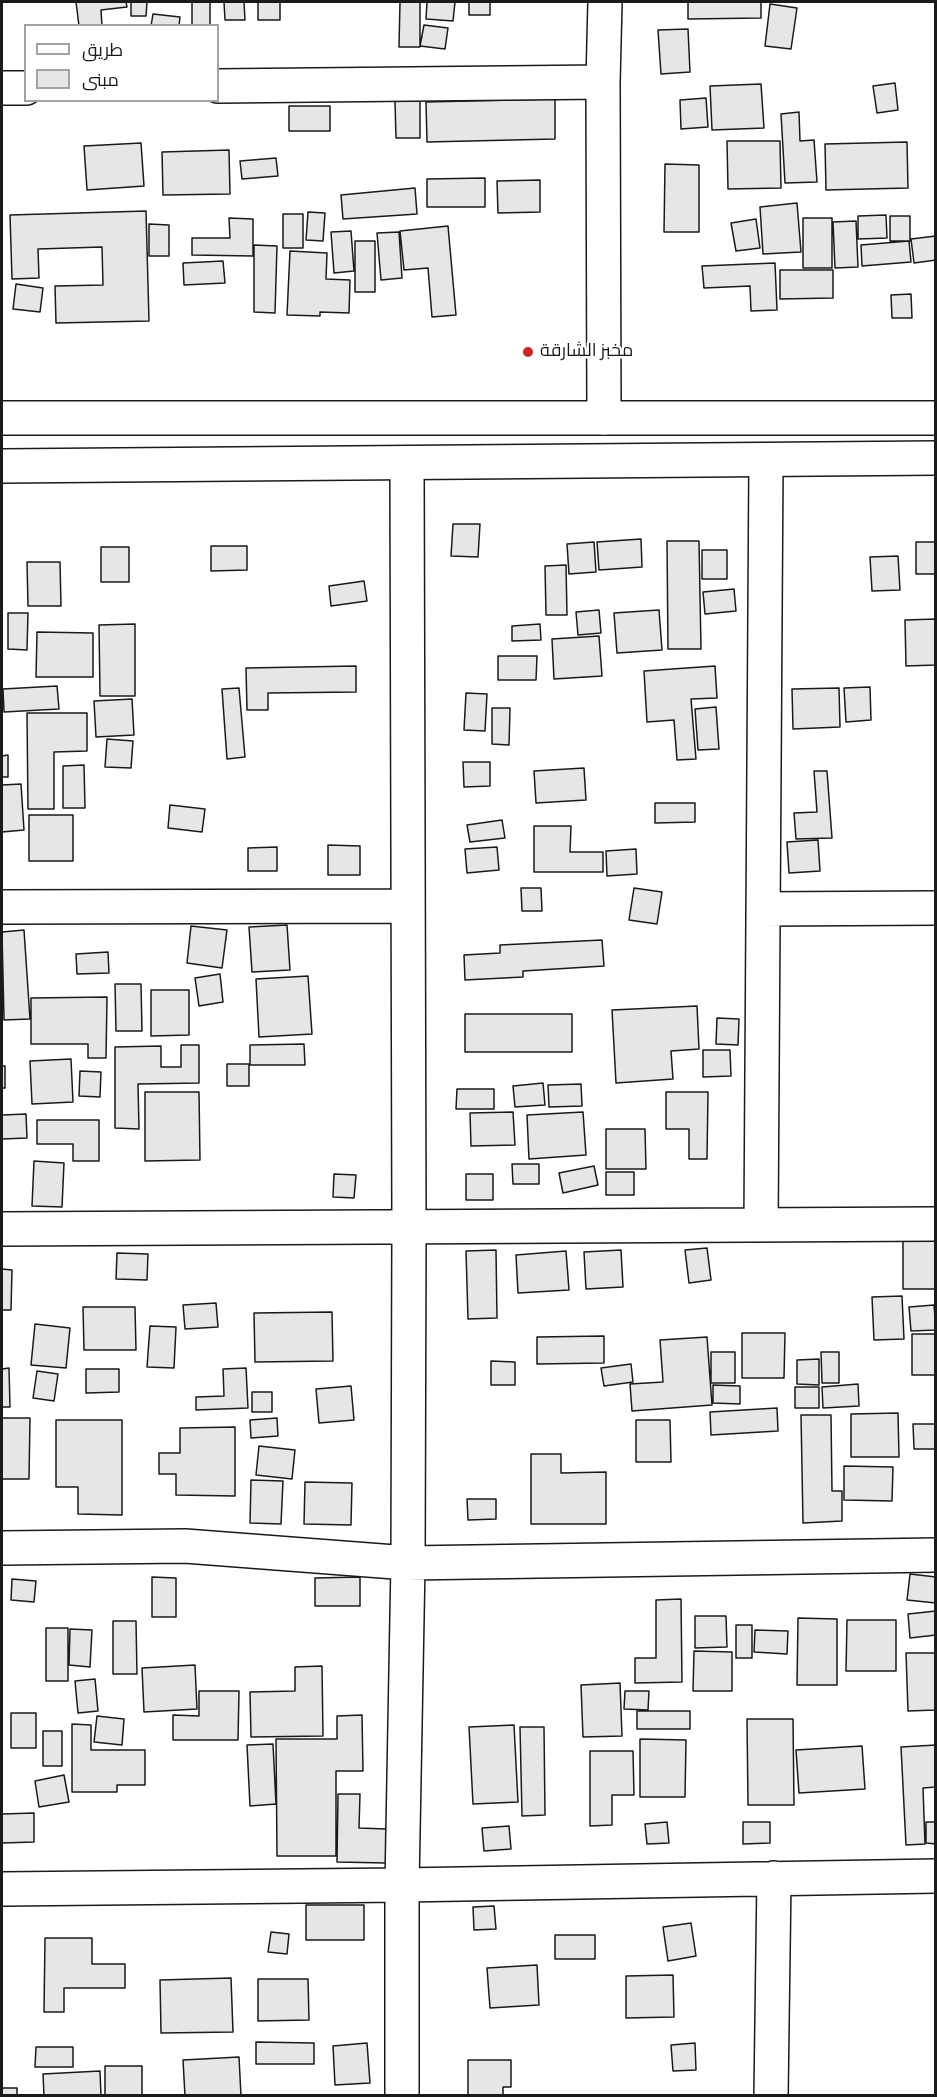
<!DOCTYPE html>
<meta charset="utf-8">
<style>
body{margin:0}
#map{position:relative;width:937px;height:2097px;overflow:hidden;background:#fff;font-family:"Source Sans 3",Cairo,sans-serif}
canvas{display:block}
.frame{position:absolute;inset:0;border:3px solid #1a1a1a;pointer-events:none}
.legend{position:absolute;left:24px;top:24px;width:195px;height:78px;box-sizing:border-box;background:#fff;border:2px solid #a3a3a3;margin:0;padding:8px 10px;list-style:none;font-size:18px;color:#1a1a1a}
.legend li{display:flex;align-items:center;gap:12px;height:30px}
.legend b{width:30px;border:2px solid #a3a3a3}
</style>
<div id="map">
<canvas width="937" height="2097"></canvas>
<div class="frame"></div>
<ul class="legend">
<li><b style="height:8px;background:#fff"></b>طريق</li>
<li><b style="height:16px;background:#e6e6e6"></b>مبنى</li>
</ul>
</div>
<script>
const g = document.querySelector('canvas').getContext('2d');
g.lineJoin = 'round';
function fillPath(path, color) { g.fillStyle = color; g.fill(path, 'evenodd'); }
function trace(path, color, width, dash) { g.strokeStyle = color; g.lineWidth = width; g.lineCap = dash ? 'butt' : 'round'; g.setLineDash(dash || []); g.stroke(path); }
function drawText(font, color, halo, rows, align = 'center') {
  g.font = font + ' "Source Sans 3",Cairo,sans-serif'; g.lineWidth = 4.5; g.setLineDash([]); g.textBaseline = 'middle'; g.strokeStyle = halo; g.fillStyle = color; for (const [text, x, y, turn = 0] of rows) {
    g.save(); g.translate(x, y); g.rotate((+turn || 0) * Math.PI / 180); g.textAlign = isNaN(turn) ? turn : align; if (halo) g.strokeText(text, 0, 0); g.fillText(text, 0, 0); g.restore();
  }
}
const building = new Path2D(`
 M76 2H126L127 7 101 10 102 26H79Z
 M131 2H147L146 16H131Z
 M192 2H210V25H192Z
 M224 2H244L245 20H225Z
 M258 2H280V20H258Z
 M400 2H420V47H399Z
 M427 2H455L453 21 426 19Z
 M469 2H490V15H469Z
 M688 2H761V18L688 19Z
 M770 4 797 8 791 49 765 46Z
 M153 14 180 17 179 26H151Z
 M424 25 448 28 445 49 420 46Z
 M688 29 690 72 661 74 658 30Z
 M895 83 898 110 877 113 873 86Z
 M761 84 764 128 712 130 710 86Z
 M706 98 708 127 681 129 680 100Z
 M555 99V139L427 142 426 102Z
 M395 101H420V138H396Z
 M289 106H330V131H289Z
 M799 112 800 141 814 140 817 182 785 183 781 114Z
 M727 141H780L781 188 728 189Z
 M907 142 908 188 826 190 825 144Z
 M141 143 144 186 87 190 84 146Z
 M229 150 230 194 163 195 162 152Z
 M276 158 278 176 242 179 240 161Z
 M665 164 699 165V232H664Z
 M485 178V207H427V179Z
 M540 180V212L498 213 497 181Z
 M415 188 417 214 343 219 341 195Z
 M797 203 801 252 763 254 760 207Z
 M146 211 149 321 56 323 55 286 103 285 102 247 38 249 39 278 12 279 10 215Z
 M308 212 325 213 323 241 306 240Z
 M283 214H303V248H283Z
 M886 215 887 238 858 239V216Z
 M890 216H910V241H890Z
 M229 218 253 219V256L192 255V238H230Z
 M803 218H832V268H803Z
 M756 219 760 248 736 251 731 223Z
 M856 221 858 267 835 268 833 222Z
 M149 224 169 225V256H149Z
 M448 226 456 315 432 317 428 268 404 270 400 231Z
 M351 231 354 271 334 273 331 232Z
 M399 232 402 278 381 280 377 233Z
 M936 236V260L914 263 911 239Z
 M355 241H375V292H355Z
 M909 241 911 262 862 266 861 245Z
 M254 245 277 246 275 313 254 312Z
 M290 251 327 253 326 279 350 280 349 313 320 312V316L287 315Z
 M223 261 225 283 184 285 183 263Z
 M775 263 777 310 751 311 750 286 704 288 702 266Z
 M780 270H833V298L780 299Z
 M16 284 43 288 40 312 13 309Z
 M911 294 912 318H892L891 295Z
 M453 524H480L478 557 451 556Z
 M641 539 642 567 599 570 597 542Z
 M667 541H699L701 649H668Z
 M594 542 596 572 569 574 567 544Z
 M916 542H936V574H916Z
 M211 546H247V570L211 571Z
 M101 547H129V582H101Z
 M702 550H727V579H702Z
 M898 556 900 590 872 591 870 557Z
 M27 562H60L61 606H28Z
 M566 565 567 615H546L545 566Z
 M364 581 367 601 331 606 329 586Z
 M734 589 736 611 705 614 703 592Z
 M599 610 601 633 578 635 576 612Z
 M659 610 662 650 617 653 614 613Z
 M8 613H28L27 650 8 649Z
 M936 619V665L906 666 905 620Z
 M135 624V696H100L99 625Z
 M540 624 541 640 512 641V626Z
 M37 632 93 633V677H36Z
 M599 636 602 676 554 679 552 639Z
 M498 656H537L536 680H498Z
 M356 666V692L268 693V710H247L246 668Z
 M715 666 717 698 691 699 696 759 677 760 674 720 647 722 644 671Z
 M57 686 59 709 4 712 3 689Z
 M870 687 871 720 846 722 844 688Z
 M239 688 245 757 227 759 222 689Z
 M839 688 840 727 793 729 792 689Z
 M466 693 487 694 485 731 464 730Z
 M132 699 134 735 96 737 94 701Z
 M716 707 719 749 698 750 695 709Z
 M492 708H510L509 745 492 744Z
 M27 713H87V751L54 752V809H28Z
 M107 739 133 741 131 768 105 767Z
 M8 755V777H2V756Z
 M463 762H490V786L464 787Z
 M84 765 85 808H63V766Z
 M584 768 586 800 536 803 534 771Z
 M814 771H827L832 838 796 839 794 813 817 812Z
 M21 784 24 830 2 832V785Z
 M655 803H695V822L655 823Z
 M170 805 205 809 202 832 168 828Z
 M29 815H73V861H29Z
 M502 820 505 838 470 842 467 825Z
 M534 826H571L570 852H603V872H534Z
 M818 840 820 871 789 873 787 842Z
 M328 845 360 846V875H328Z
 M277 847V871H248V848Z
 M497 847 499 870 467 873 465 849Z
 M636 849 637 874 607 876 606 851Z
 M521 888H541L542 911H522Z
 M634 888 662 892 657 924 629 920Z
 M287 925 290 970 252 972 249 927Z
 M191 926 227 930 222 968 187 963Z
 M24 930 30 1019 4 1020 2 932Z
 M602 940 604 966 523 971V977L465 980 464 955 500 953V945Z
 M108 952 109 973 77 974 76 954Z
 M220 974 223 1002 199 1006 195 978Z
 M308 976 312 1034 259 1037 256 979Z
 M115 984H141L142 1031H116Z
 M151 990H189V1035L151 1036Z
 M107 997 106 1058H88V1044H31V998Z
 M697 1006 699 1049 671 1051 673 1079 616 1083 612 1010Z
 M465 1014H572V1052H465Z
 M717 1018 739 1019 738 1045 716 1044Z
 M304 1044 305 1065H250V1045Z
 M181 1045H199V1083L138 1084 139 1129 115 1128V1047L161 1046V1067H181Z
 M703 1050H730L731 1076 703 1077Z
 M71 1059 73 1102 32 1104 30 1061Z
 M227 1064H249V1086H227Z
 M2 1066H5V1088H2Z
 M80 1071 101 1072 100 1097 79 1096Z
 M543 1083 545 1105 515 1107 513 1086Z
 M581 1084 582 1106 549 1107 548 1085Z
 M457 1089H494V1109H456Z
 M145 1092H199L200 1160 145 1161Z
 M666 1092H708L707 1159H689V1129H666Z
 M513 1112 515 1145 471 1146 470 1113Z
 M583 1112 586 1155 529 1159 527 1115Z
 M26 1114 27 1138 2 1139V1115Z
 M37 1120H99V1161H73V1144H37Z
 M606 1129H645L646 1169H606Z
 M34 1161 64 1163 62 1207 32 1206Z
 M512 1164H539V1184H513Z
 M594 1166 598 1185 563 1193 559 1173Z
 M606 1172H634V1195H606Z
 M334 1174 356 1175 354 1198 333 1197Z
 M466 1174H493V1200H466Z
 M903 1241H936V1289H903Z
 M707 1248 711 1280 689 1283 685 1250Z
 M496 1250 497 1318 468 1319 466 1251Z
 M621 1250 623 1287 586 1289 584 1252Z
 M566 1251 569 1290 518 1293 516 1255Z
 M117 1253 148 1254 147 1280 116 1279Z
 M2 1269 12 1270 11 1310H2Z
 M902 1296 904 1339 874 1340 872 1297Z
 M216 1303 218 1327 185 1329 183 1305Z
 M934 1305 936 1330 911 1331 909 1307Z
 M83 1307H135L136 1350H84Z
 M332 1312 333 1361 255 1362 254 1313Z
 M35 1324 70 1328 66 1368 31 1365Z
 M150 1326 176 1327 174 1368 147 1367Z
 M742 1333H785L784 1378H742Z
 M912 1334H936V1375H912Z
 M604 1336V1363L537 1364V1337Z
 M707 1337 712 1405 632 1411 630 1384 663 1382 660 1340Z
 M711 1352H735V1383H711Z
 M821 1352H839V1383H822Z
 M819 1359V1385L797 1384V1360Z
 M491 1361 515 1362V1385H491Z
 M631 1364 633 1382 604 1386 601 1368Z
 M9 1368 10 1407H2V1369Z
 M246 1368 248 1408 196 1410V1397L224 1396 223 1369Z
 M86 1369H119V1392L86 1393Z
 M37 1371 58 1374 54 1401 33 1398Z
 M858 1384 859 1406 823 1408 822 1387Z
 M713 1385 740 1386V1404L713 1403Z
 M351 1386 354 1420 319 1423 316 1389Z
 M795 1387H819V1408H795Z
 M252 1392H272V1412H252Z
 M777 1408 778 1431 711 1435 710 1412Z
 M898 1413 899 1457H851V1414Z
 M801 1415H831L832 1491H842V1521L803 1523Z
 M2 1418H30L29 1479H2Z
 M277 1418 278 1436 251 1438 250 1420Z
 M56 1420H122V1515L78 1514V1487H56Z
 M636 1420H670L671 1462H636Z
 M913 1424H936V1449H914Z
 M235 1427V1496L176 1495V1474H159V1453H180V1428Z
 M259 1446 295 1450 292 1479 256 1475Z
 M531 1454H561V1473L606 1472V1524H531Z
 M844 1466 893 1467 892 1501 844 1500Z
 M251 1480 283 1481 281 1524 250 1523Z
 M305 1482 352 1483 351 1525 304 1524Z
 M467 1499H496V1519L468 1520Z
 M910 1574 936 1577V1603L907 1600Z
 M152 1577 176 1578V1617H152Z
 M360 1577V1606H315V1578Z
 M12 1579 36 1581 34 1602 11 1600Z
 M681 1599 682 1682 635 1683V1658H656V1600Z
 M936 1611V1635L910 1638 908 1614Z
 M695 1616H726L727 1647 695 1648Z
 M798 1618 837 1619V1685H797Z
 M847 1620H896V1671H846Z
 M113 1621H136L137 1674H113Z
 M736 1625H752V1658H736Z
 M46 1628H68V1681H46Z
 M70 1629 92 1630 90 1667 69 1665Z
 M755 1630 788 1631 787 1654 754 1652Z
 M694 1651 732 1652V1691H693Z
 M906 1653H936V1710L908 1711Z
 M195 1665 197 1709 144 1712 142 1668Z
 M322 1666 323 1736 251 1737 250 1692 295 1691V1667Z
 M95 1679 98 1711 78 1713 75 1681Z
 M620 1683 622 1736 583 1737 581 1685Z
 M199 1691H239L238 1740H173V1715L199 1716Z
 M625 1691H649L648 1710 624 1709Z
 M637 1711H690V1729H637Z
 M11 1713H36V1748H11Z
 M362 1715 363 1771H336V1856H277L276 1739H337V1716Z
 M97 1716 124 1719 122 1745 94 1742Z
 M747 1719H793L794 1805H748Z
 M72 1724 91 1725V1750H145V1785H117V1792H72Z
 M514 1725 518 1802 473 1804 469 1727Z
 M520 1727H544L545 1815 522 1816Z
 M43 1731H62V1766H43Z
 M640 1739 686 1740 685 1797H640Z
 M273 1744 276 1804 250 1806 247 1745Z
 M936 1745V1787L923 1788 925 1844 906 1845 901 1747Z
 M862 1746 865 1789 799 1793 796 1750Z
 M590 1751H633L634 1795H612V1825L590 1826Z
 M64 1775 69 1802 39 1807 35 1781Z
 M338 1794H360L359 1828 386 1829V1863L337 1862Z
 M34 1813V1842L2 1843V1814Z
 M667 1822 669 1843 647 1844 645 1824Z
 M743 1822H770V1843L743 1844Z
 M926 1822H936V1844L926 1843Z
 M509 1826 511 1849 484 1851 482 1828Z
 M306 1905H364V1940H306Z
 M494 1906 496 1929 474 1930 473 1907Z
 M691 1923 696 1956 668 1961 663 1927Z
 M271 1932 289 1934 287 1954 268 1952Z
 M555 1935H595V1959H555Z
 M45 1938H92V1964H125V1988H64V2012H44Z
 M537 1965 539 2005 490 2008 487 1968Z
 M673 1975 674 2017 626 2018V1976Z
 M231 1978 233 2032 161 2033 160 1980Z
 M258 1979H308L309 2020 258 2021Z
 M256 2042 314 2043V2064H256Z
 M367 2043 370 2083 335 2085 333 2046Z
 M695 2043 696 2070 673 2071 671 2045Z
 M36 2047H73V2067H35Z
 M239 2057 241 2096H185L183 2060Z
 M468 2060H511V2087H503V2096H468Z
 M105 2066H142V2096H105Z
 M100 2071 101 2096H44L43 2074Z
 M2 2088H17V2096H2Z`);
fillPath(building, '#e6e6e6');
trace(building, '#1a1a1a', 1.5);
const minor = new Path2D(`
 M218 86 603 82
 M2 88H26
 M604 418 603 82 605 2
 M2 907 408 906
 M763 909 936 908
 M761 1225 766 460
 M2 1229 936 1224
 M2 1548 185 1546 408 1563 936 1555
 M2 1889 402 1885 936 1876
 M402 2096V1885L408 1563 409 1226 407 463
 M771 2096 774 1878`);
const secondary = new Path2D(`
 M2 418H936
 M2 466 936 458`);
trace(minor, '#1a1a1a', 36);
trace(secondary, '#1a1a1a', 36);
trace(minor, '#fff', 33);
trace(secondary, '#fff', 33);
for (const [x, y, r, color] of [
 [528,352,6,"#c62828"]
]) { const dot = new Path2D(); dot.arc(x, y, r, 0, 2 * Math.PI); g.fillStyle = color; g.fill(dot); trace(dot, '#fff', 2); }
drawText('18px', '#1a1a1a', '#fff', [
 ["مخبز الشارقة",540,352]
], 'left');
</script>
